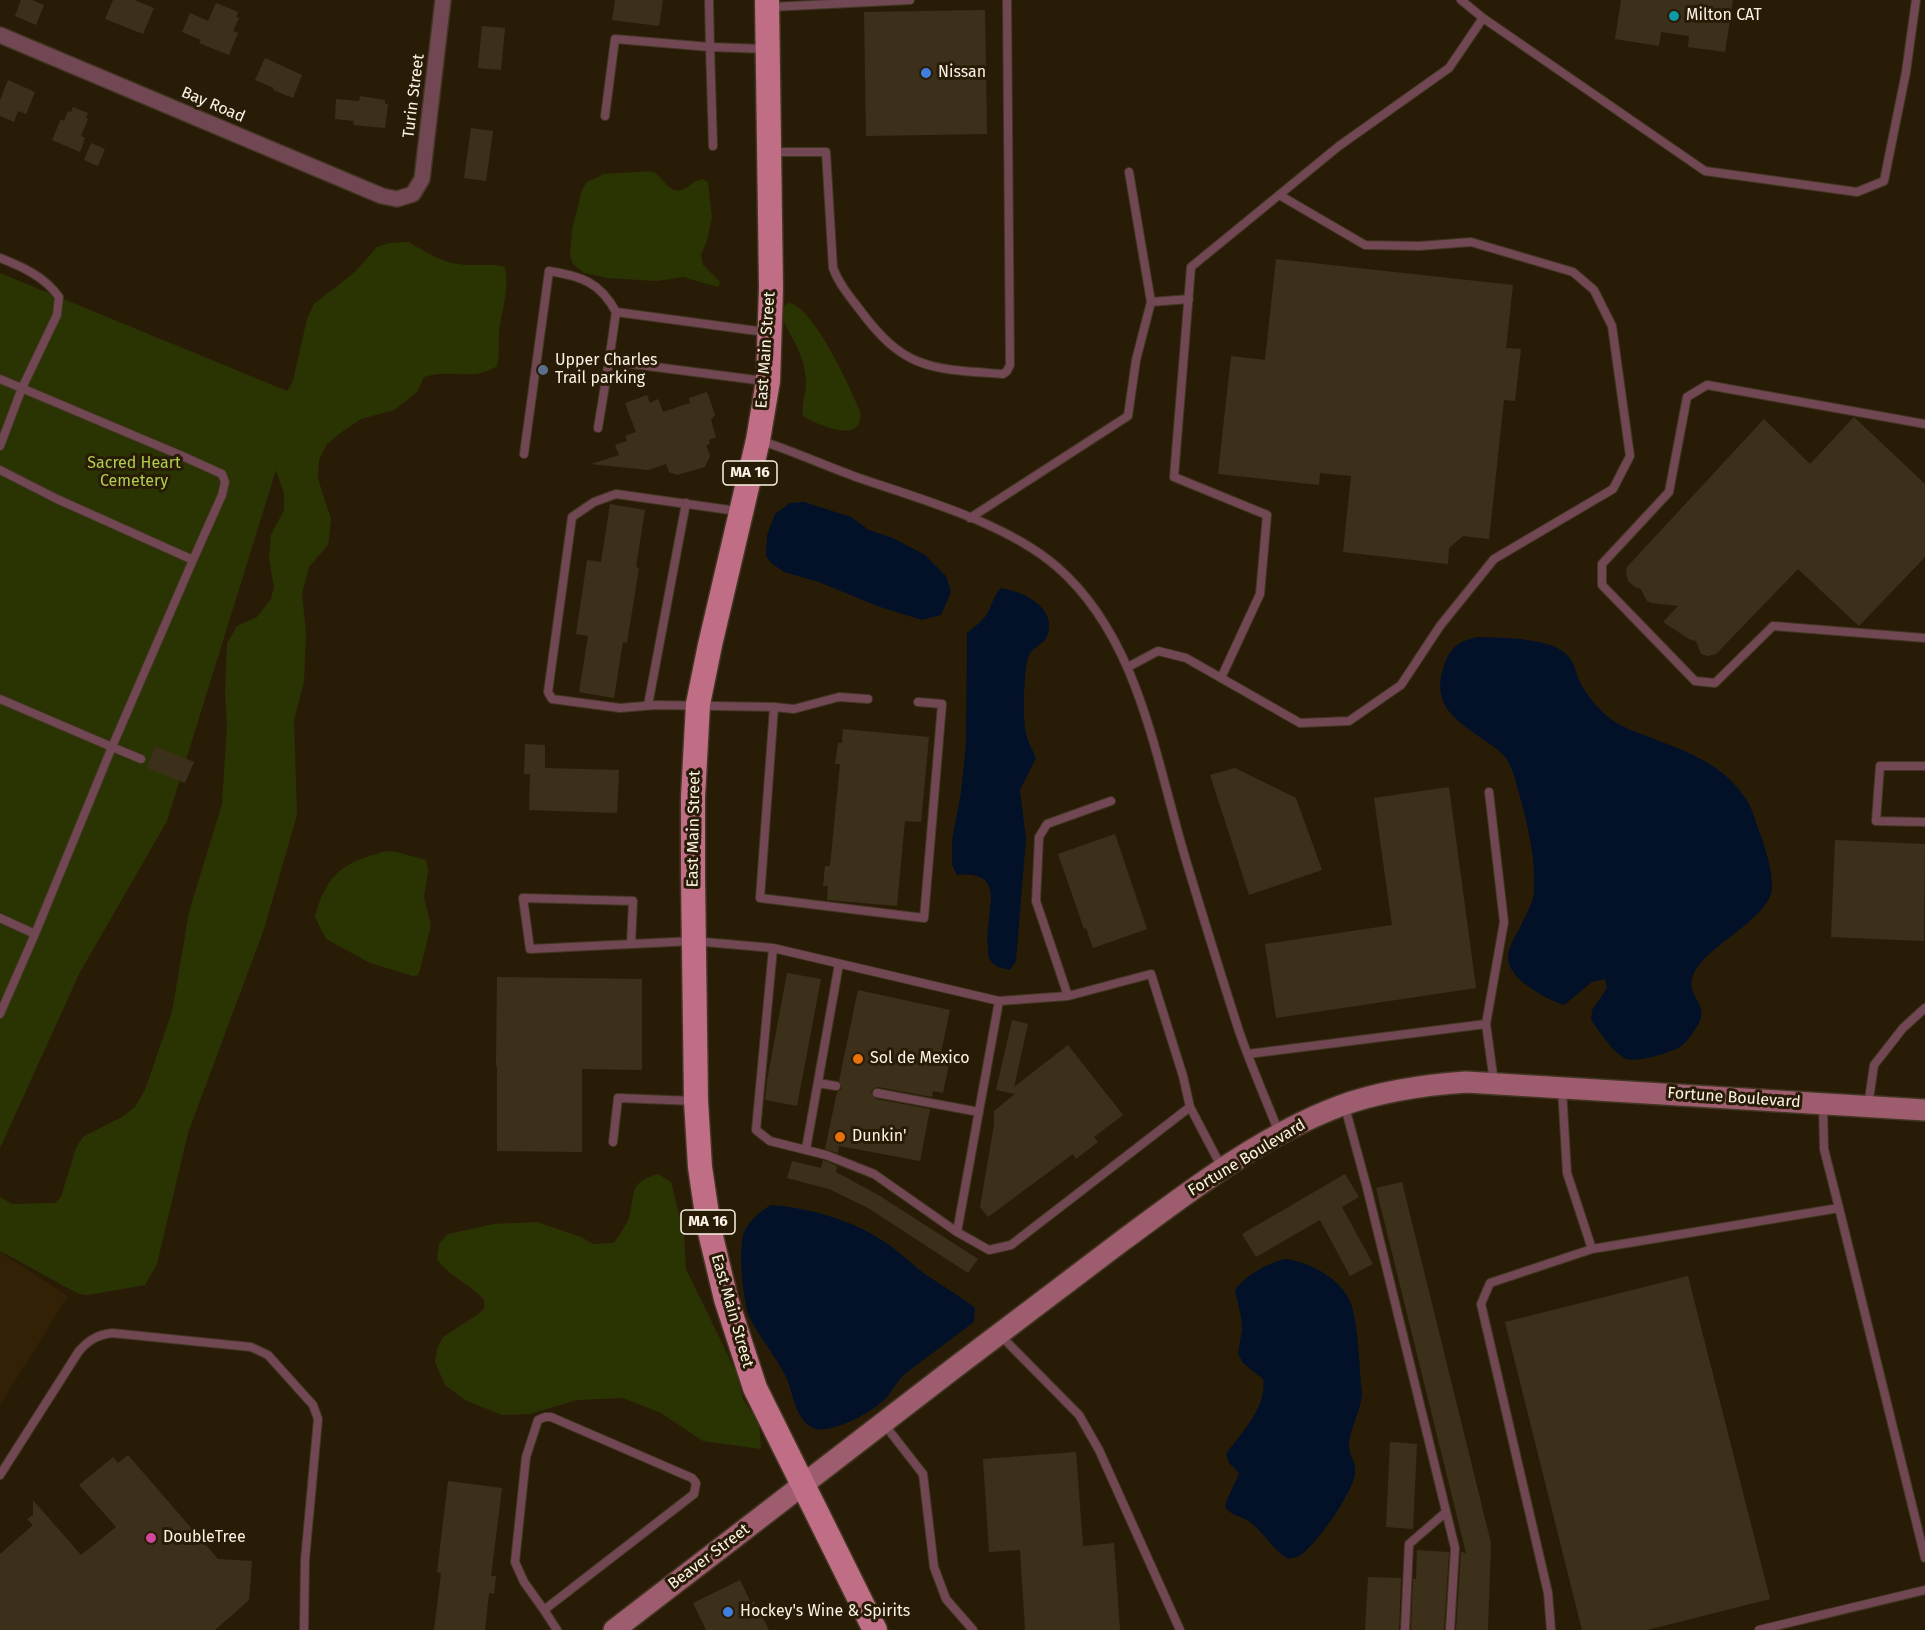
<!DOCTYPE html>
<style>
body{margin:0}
canvas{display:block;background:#291c07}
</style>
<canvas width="1925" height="1630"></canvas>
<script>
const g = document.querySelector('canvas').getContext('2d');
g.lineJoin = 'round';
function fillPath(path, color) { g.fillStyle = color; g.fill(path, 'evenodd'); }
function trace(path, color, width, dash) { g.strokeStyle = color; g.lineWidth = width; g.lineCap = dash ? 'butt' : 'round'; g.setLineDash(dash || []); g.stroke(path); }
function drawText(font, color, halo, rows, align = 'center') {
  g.font = font + ' "Fira Sans",sans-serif'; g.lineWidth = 6; g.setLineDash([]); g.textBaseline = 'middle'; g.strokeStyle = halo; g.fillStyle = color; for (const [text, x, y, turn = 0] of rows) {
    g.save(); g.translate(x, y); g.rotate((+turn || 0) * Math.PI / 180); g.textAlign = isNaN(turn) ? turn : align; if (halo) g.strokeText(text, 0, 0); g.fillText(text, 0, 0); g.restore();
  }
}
fillPath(new Path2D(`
 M0 1252 68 1296 0 1405Z`), '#322104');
fillPath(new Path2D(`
 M637 172C641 172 648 171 652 172 663 175 668 194 681 190 689 188 693 181 703 179L708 183 712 217 707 240 701 255 703 265 720 282 718 287 683 277 657 281 607 278 584 273 573 264 570 256 572 230 582 190 587 182 604 174Z
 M408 242C423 250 440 262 457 264 473 267 489 262 505 267 510 289 501 311 499 333 498 345 500 354 497 366 475 382 448 368 424 377L417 392 394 410 361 419 340 433 327 444 319 460 318 479 331 519 328 545 309 567 302 593 306 634 304 681 294 720 297 815 264 929 188 1133 157 1264 145 1285 88 1295 79 1294 0 1251V1197L12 1204 55 1203 61 1197 76 1148 83 1137 122 1117 135 1107 145 1090 172 1012 189 912 222 804 227 725 225 694 227 643 237 626 257 617 271 599 274 587 269 558 271 535 284 510V493L276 470 167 821 80 972 0 1148V273L287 391 293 381 307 319 314 304 355 272 377 247 390 243Z
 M789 303C814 307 850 388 860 411 865 446 818 425 803 416 801 406 806 394 806 383 806 357 793 340 781 317L785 305Z
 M385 851 396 852 426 860 428 870 424 898 431 925 420 970 418 975 413 976 370 963 326 939 315 917C320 896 330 875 350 864 360 858 374 855 385 851Z
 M658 1174 671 1182 684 1234 686 1269 737 1374 743 1400 759 1422 761 1449 703 1441 661 1413 623 1398 577 1400 530 1414 502 1415 465 1400 445 1385 435 1362 437 1349 443 1337 480 1313 484 1308V1300C471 1284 449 1277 437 1259L439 1244 448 1234 494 1224 537 1222 581 1237 593 1244 614 1243C619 1235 626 1226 629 1218 636 1192 628 1183 658 1174Z`), '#2a3403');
fillPath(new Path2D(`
 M804 502 851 517 869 530 893 538 925 555 946 576 951 592 941 615 922 620 877 606 819 582 784 572 771 563 766 556 767 535 775 514 790 503Z
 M1001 588C1022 591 1056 606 1048 634 1043 648 1030 645 1027 662 1024 678 1022 722 1027 737 1029 744 1033 751 1036 758L1020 790 1026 839 1016 961 1010 970C1002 968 994 967 990 960 988 957 988 950 988 946 984 913 1010 870 957 875L952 865V840L961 792 966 743 967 633C975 626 985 620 989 610 994 600 993 597 1001 588Z
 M1479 637C1502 638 1554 637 1569 657 1575 664 1576 674 1580 682 1586 695 1600 711 1612 720 1625 729 1642 734 1657 740 1691 753 1725 766 1746 799 1753 809 1756 824 1761 836 1766 849 1775 881 1771 894 1762 920 1717 942 1700 964 1678 991 1706 999 1701 1018 1699 1025 1687 1043 1680 1047 1669 1053 1635 1064 1624 1058 1611 1050 1600 1032 1591 1020L1592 1010 1607 988 1605 979 1592 982 1564 1005C1546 999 1507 979 1508 957 1509 945 1517 934 1522 923 1527 913 1534 901 1534 889 1536 855 1526 819 1517 786 1515 778 1512 768 1507 760 1503 753 1494 747 1487 742 1456 720 1429 706 1445 663 1451 646 1461 640 1479 637Z
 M771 1205C811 1208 852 1220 885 1242 899 1251 911 1264 925 1274 942 1286 959 1295 975 1308L974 1322 906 1373C896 1381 892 1393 883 1401 870 1413 833 1433 816 1429 797 1424 793 1395 787 1379 777 1357 759 1338 749 1316 743 1300 737 1245 745 1230 751 1219 762 1210 771 1205Z
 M1286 1259C1313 1263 1346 1281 1353 1310 1359 1336 1359 1366 1362 1393 1361 1411 1351 1426 1349 1443 1348 1455 1357 1462 1355 1474 1352 1494 1318 1542 1301 1555 1298 1557 1293 1558 1288 1559 1271 1549 1262 1528 1245 1519 1235 1514 1233 1516 1225 1507 1228 1494 1235 1485 1239 1473L1229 1463 1226 1454C1241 1433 1268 1406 1263 1379L1243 1363 1238 1354 1242 1329 1241 1317 1235 1290C1246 1275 1267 1263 1286 1259Z`), '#021127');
fillPath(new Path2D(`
 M21 0H32L44 5 36 25 15 16Z
 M113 0H134L154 8 143 34 105 19Z
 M615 0H663L659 26 612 20Z
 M1621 0H1733L1725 52 1688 47 1689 36 1661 32 1659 46 1615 39Z
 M216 3 238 12 236 17 239 18 233 31 238 33 229 55 199 43 201 40 182 32 190 13 208 21Z
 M985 10 987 134 866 136 864 12Z
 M482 26 505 28 501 70 478 68Z
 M265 58 302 75 293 98 273 90 274 88 255 80Z
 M8 80 35 92 26 114 18 111 14 122 0 116V100Z
 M360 96 385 100V104H388L385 128 353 125 354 121 335 119 336 99 359 101Z
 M73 107 88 113 86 118 88 119 81 136 85 138 80 152 52 140 61 119 64 121 68 111 71 112Z
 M471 128 493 131 486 181 464 178Z
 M91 143 105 149 98 166 84 160Z
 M1276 259 1513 285 1506 348 1521 349 1515 401 1504 400 1489 539 1463 536 1449 548 1448 564 1343 552 1351 476 1320 473 1319 485 1218 474 1231 356 1265 360Z
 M707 392 715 415 711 420 716 437 709 440 710 444 706 445 710 456 705 467 677 475 669 472 666 464 648 470 591 464 619 455 615 445 627 441 625 436 636 432 625 403 647 395 650 403 658 399 663 412 690 403 689 398Z
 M1854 417 1925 484V557L1859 626 1798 569 1716 654 1708 656 1701 654 1696 641 1689 639 1663 622 1678 606 1652 603 1647 601 1641 589 1635 587 1628 581 1626 574 1627 567 1764 419 1810 464Z
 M610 504 645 510 636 567 639 568 627 643 623 642 614 698 579 692 588 636 576 634 587 560 601 562Z
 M843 729 929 737 921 822 905 821 897 906 827 900 828 886H823L825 866H830L840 764H835L838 743H842Z
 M525 744 545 745V768L619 770 617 813 529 810 530 774H524Z
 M155 746 194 762 185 783 147 768Z
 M1235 768 1296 798 1322 870 1249 895 1210 775Z
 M1449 787 1476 988 1276 1018 1265 944 1392 925 1374 798Z
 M1115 834 1147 929 1093 948 1086 928 1084 929 1058 854Z
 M1835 840 1925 844 1924 941 1831 937Z
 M787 973 821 979 797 1106 765 1100 767 1081Z
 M497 977 642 979V1070L582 1069V1152L497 1151V1067H496Z
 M858 990 950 1010 940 1057 950 1059 943 1093 933 1091 932 1097 878 1087 873 1089 871 1092 876 1099 930 1109 920 1161 839 1146 838 1153 825 1149 837 1092 842 1088 839 1081Z
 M1012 1020 1028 1024 1014 1087 1068 1045 1123 1115 1094 1137 1098 1142 1076 1159 1073 1154 988 1217 980 1207 994 1125V1111L1015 1094 996 1090Z
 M823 1160 837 1166 836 1172 880 1196 978 1259 968 1273 868 1208 829 1189 787 1178 792 1161 821 1168Z
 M1345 1174 1359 1197 1342 1207 1373 1264 1350 1276 1320 1220 1256 1257 1242 1234Z
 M1402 1182 1491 1543 1488 1630H1456L1461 1552 1466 1553 1376 1188Z
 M1688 1276 1770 1599 1647 1630H1582L1505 1322Z
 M1390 1442 1417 1444 1413 1529 1386 1527Z
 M1076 1452 1083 1546 1114 1543 1120 1630H1025L1020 1550 989 1552 983 1459Z
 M128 1455 218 1559 252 1561 249 1600 215 1630H0V1554L33 1525 27 1519 33 1515V1500L81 1555 116 1527 79 1485 113 1457 118 1463Z
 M448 1481 502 1488 491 1576H496L494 1594 489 1593 485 1630H434L441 1573 437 1572Z
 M1417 1550 1449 1552 1444 1630H1411L1413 1579H1416Z
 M1368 1577 1401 1578 1399 1630H1365Z
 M740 1580 751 1603 754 1601 769 1630H706L693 1603Z`), '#3d301a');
const service = new Path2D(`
 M1461 0 1483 18 1705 171 1857 192 1884 181 1906 72 1916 0
 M771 7 910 0
 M605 116 615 39 710 47 709 0
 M713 146 710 47 766 49
 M771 152H826L833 268C839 284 850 297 860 310 905 371 933 369 1003 374L1007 371 1010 365 1007 0
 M0 258C23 267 45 277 59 297L57 315 22 388 0 446
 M1151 302 1189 299
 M0 379 180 455 222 474 225 482 222 495 193 560 57 499 0 470
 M764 381 609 361 616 312 765 332
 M1925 424 1707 385 1687 397 1669 492 1602 564V585L1695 681 1715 683 1773 626 1925 638
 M598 428 609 361
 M762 441C795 452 826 466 859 478 921 499 1006 523 1056 566 1141 639 1156 764 1188 867 1204 920 1221 975 1238 1028 1250 1064 1266 1099 1279 1133
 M524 454 549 271C581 276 600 282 616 312
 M737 511 616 494 594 502 572 517 548 692 552 699 620 708 656 705 774 707
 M970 518 1128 416 1136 360 1151 302 1129 172
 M1128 667 1158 651 1186 658 1300 723 1349 721 1401 685 1440 626 1494 559 1613 489 1630 456 1612 326 1594 290 1573 272 1471 242 1419 246 1365 245 1281 196
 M1221 678 1260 594 1267 515 1174 477 1191 267 1339 146 1449 68 1483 18
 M0 699 112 747 193 560
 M868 699 839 697 794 709 774 707 760 898 924 918 942 704 918 702
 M648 705 686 503
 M1925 766H1880L1876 821 1925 822
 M0 918 35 934
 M631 944 633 901 523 898 530 949 693 941 773 948 999 1001 1068 996 1151 974 1183 1076 1190 1107 1222 1168
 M773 948 756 1130 770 1141 826 1155 874 1174 957 1232 989 1250 1011 1245 1190 1107
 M1068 996 1036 901 1039 837 1047 824 1111 801
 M0 1014 35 934 112 747 141 759
 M1486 1024 1504 922 1489 792
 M1248 1054 1486 1024 1494 1082
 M818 1083 836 1086
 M1562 1089 1567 1173 1592 1249
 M877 1093 979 1112
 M1823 1106 1824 1149 1839 1208
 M1868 1106 1874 1065 1903 1028 1925 1008
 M1345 1107 1367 1188 1455 1548 1450 1630
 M613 1142 618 1098 694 1101
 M806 1149 839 964
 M957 1232 999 1001
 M1000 1335 1079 1415 1099 1450 1180 1630
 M884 1424 923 1474 934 1567 946 1599 973 1630
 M0 1475 79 1351C89 1340 97 1335 112 1333L251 1347 268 1355 313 1405 318 1419 305 1560 304 1630
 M544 1610 524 1582 515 1562 526 1457 538 1420 545 1417H551L692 1478 696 1483 694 1494 544 1610 557 1630
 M1405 1630 1409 1544 1446 1512
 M1551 1630 1548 1593 1481 1304 1490 1283 1592 1249 1839 1208 1925 1558
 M1759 1630 1925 1590`);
const minor = new Path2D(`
 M0 35 382 196 397 199 413 194 422 179 443 0`);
const secondary = new Path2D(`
 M614 1630C727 1543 841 1456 953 1369 1009 1326 1066 1284 1122 1241 1190 1191 1260 1136 1340 1106 1381 1091 1423 1085 1466 1082L1925 1110`);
const primary = new Path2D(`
 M767 0 771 288 768 381 758 440 710 645 698 704 693 797V877L696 1101 700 1167 709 1228 726 1299 755 1388 875 1630`);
trace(service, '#423622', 10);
trace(minor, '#423622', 18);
trace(secondary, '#423622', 24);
trace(primary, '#423622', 27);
trace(service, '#704752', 8);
trace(minor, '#704752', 15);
trace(secondary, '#9d5d6f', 21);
trace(primary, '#c06d86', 24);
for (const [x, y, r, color] of [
 [1674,16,6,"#0f9aa8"],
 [926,73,6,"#3f7fe0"],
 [543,370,6,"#5c6f8a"],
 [858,1059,6,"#e8710a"],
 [840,1137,6,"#e8710a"],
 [151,1538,6,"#d1479c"],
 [728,1612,6,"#3f7fe0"]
]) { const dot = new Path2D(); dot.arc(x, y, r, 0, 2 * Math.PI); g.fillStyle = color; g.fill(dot); trace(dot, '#291c07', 2); }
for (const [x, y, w] of [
 [750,473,54],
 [708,1222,54]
]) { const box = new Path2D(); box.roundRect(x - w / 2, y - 12, w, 24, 4.5); g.fillStyle = '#291c07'; g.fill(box); trace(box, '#fcf3e6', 1.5); }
drawText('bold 15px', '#fcf3e6', null, [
 ["MA 16",750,473],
 ["MA 16",708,1222]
]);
drawText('16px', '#fcf3e6', '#291c07', [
 ["Milton CAT",1686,16],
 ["Nissan",938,73],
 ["Upper Charles",555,361],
 ["Trail parking",555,379],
 ["Sol de Mexico",870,1059],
 ["Dunkin'",852,1137],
 ["DoubleTree",163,1538],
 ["Hockey's Wine & Spirits",740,1612]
], 'left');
drawText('16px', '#fcf3e6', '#291c07', [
 ["Turin Street",414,96,-83],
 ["Bay Road",213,105,23],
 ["East Main Street",766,350,-86],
 ["East Main Street",694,829,-89],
 ["Fortune Boulevard",1734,1098,4],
 ["Fortune Boulevard",1247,1158,-31],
 ["East Main Street",732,1311,74],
 ["Beaver Street",709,1557,-37]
]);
drawText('16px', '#b0ce4f', '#291c07', [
 ["Sacred Heart",134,464],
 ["Cemetery",134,482]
]);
</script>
